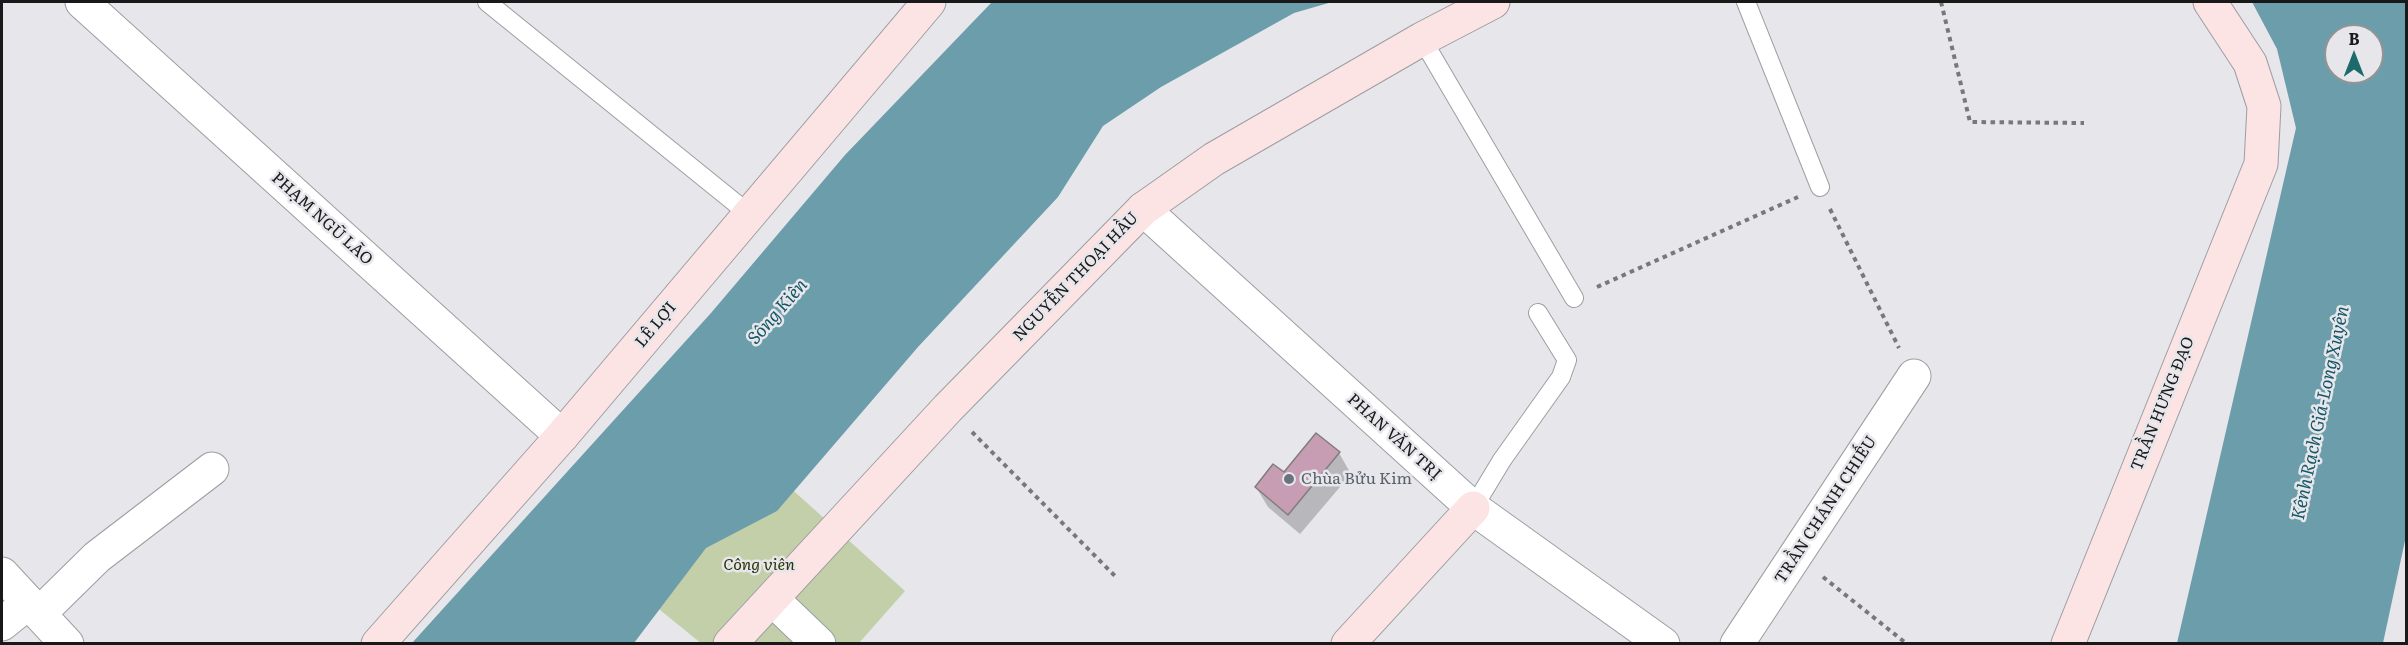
<!DOCTYPE html>
<meta charset="utf-8">
<style>
body{margin:0}
#map{position:relative;width:2408px;height:645px;overflow:hidden;background:#e6e6eb;font-family:Literata,serif}
canvas{display:block}
.frame{position:absolute;inset:0;border:3px solid #19191a;pointer-events:none}
.north{position:absolute;left:2324px;top:24px;width:60px;height:60px;box-sizing:border-box;background:#e6e6eb;border:2px solid #949497;border-radius:50%;rotate:0deg;font-size:16px;font-weight:700;line-height:24px;text-align:center;color:#19191a}
.north::after{content:'';display:block;margin:auto;width:21px;height:27px;background:#1d6a6c;clip-path:polygon(50% 0,100% 100%,50% 72%,0 100%)}
</style>
<div id="map">
<canvas width="2408" height="645"></canvas>
<div class="frame"></div>
<div class="north">B</div>
</div>
<script>
const g = document.querySelector('canvas').getContext('2d');
g.lineJoin = 'round';
function fillPath(path, color) { g.fillStyle = color; g.fill(path, 'evenodd'); }
function trace(path, color, width, dash) { g.strokeStyle = color; g.lineWidth = width; g.lineCap = dash ? 'butt' : 'round'; g.setLineDash(dash || []); g.stroke(path); }
function drawText(font, color, halo, rows, align = 'center') {
  g.font = font + ' Literata,serif'; g.lineWidth = 5; g.setLineDash([]); g.textBaseline = 'middle'; g.strokeStyle = halo; g.fillStyle = color; for (const [text, x, y, turn = 0] of rows) {
    g.save(); g.translate(x, y); g.rotate((+turn || 0) * Math.PI / 180); g.textAlign = isNaN(turn) ? turn : align; if (halo) g.strokeText(text, 0, 0); g.fillText(text, 0, 0); g.restore();
  }
}
fillPath(new Path2D(`
 M757 458 905 591 859 643 702 644 628 584Z`), '#c3cfa8');
fillPath(new Path2D(`
 M992 2H1332L1294 13 1161 87 1103 126 1058 197 918 347 777 511 706 548 634 643H412L711 313 845 155Z
 M2252 2H2406V536L2383 643H2177L2296 128 2277 49ZM2336 36H2372V72H2336Z`), '#6c9daa');
fillPath(new Path2D(`
 M1317 435 1339 453 1351 474 1300 534 1268 507 1256 487 1284 474Z`), '#0003');
const building = new Path2D(`
 M1316 433 1340 452 1288 515 1255 487 1273 464 1284 472Z`);
fillPath(building, '#c69db2');
trace(building, '#817c7e', 1.5);
const lane = new Path2D(`
 M487 2 749 214
 M1746 2 1820 187
 M1422 39 1574 298
 M1473 508 1502 460 1561 377 1567 360 1538 313`);
const street = new Path2D(`
 M82 2 562 436
 M1143 209 1473 508 1663 644
 M2 574 67 644
 M772 599 819 644
 M39 614 97 557 212 469
 M2 624 28 603
 M1737 644 1914 376`);
const secondary = new Path2D(`
 M378 644 562 436 929 2
 M730 644 948 408 1143 209 1214 159 1422 39 1493 2
 M1348 644 1473 508
 M2068 644 2261 164 2264 106 2250 63 2210 2`);
trace(lane, '#9d9ea2', 20);
trace(street, '#9d9ea2', 35);
trace(secondary, '#9d9ea2', 35);
trace(new Path2D(`
 M1941 2 1970 122 2084 123
 M1830 209 1899 348
 M1597 287 1798 197
 M972 432 1115 576
 M1823 577 1907 644`), '#78787a', 4, [4.5, 4.5]);
trace(lane, '#fff', 18);
trace(street, '#fff', 33);
trace(secondary, '#fce3e4', 33);
for (const [x, y, r, color] of [
 [1289,479,6,"#6b7280"]
]) { const dot = new Path2D(); dot.arc(x, y, r, 0, 2 * Math.PI); g.fillStyle = color; g.fill(dot); trace(dot, '#e6e6eb', 2); }
drawText('16px', '#19191a', '#e6e6eb', [
 ["PHẠM NGŨ LÃO",322,219,42],
 ["NGUYỄN THOẠI HẦU",1076,277,-46],
 ["LÊ LỢI",656,325,-50],
 ["TRẦN HƯNG ĐẠO",2163,404,-68],
 ["PHAN VĂN TRỊ",1394,437,42],
 ["TRẦN CHÁNH CHIẾU",1826,510,-57]
]);
drawText('16px', '#5b616d', '#e6e6eb', [
 ["Chùa Bửu Kim",1301,479]
], 'left');
drawText('italic 16px', '#2b3506', '#e6e6eb', [
 ["Công viên",759,565]
]);
drawText('italic 18px', '#145767', '#e6e6eb', [
 ["Sông Kiên",778,312,-49],
 ["Kênh Rạch Giá-Long Xuyên",2321,413,-78]
]);
</script>
